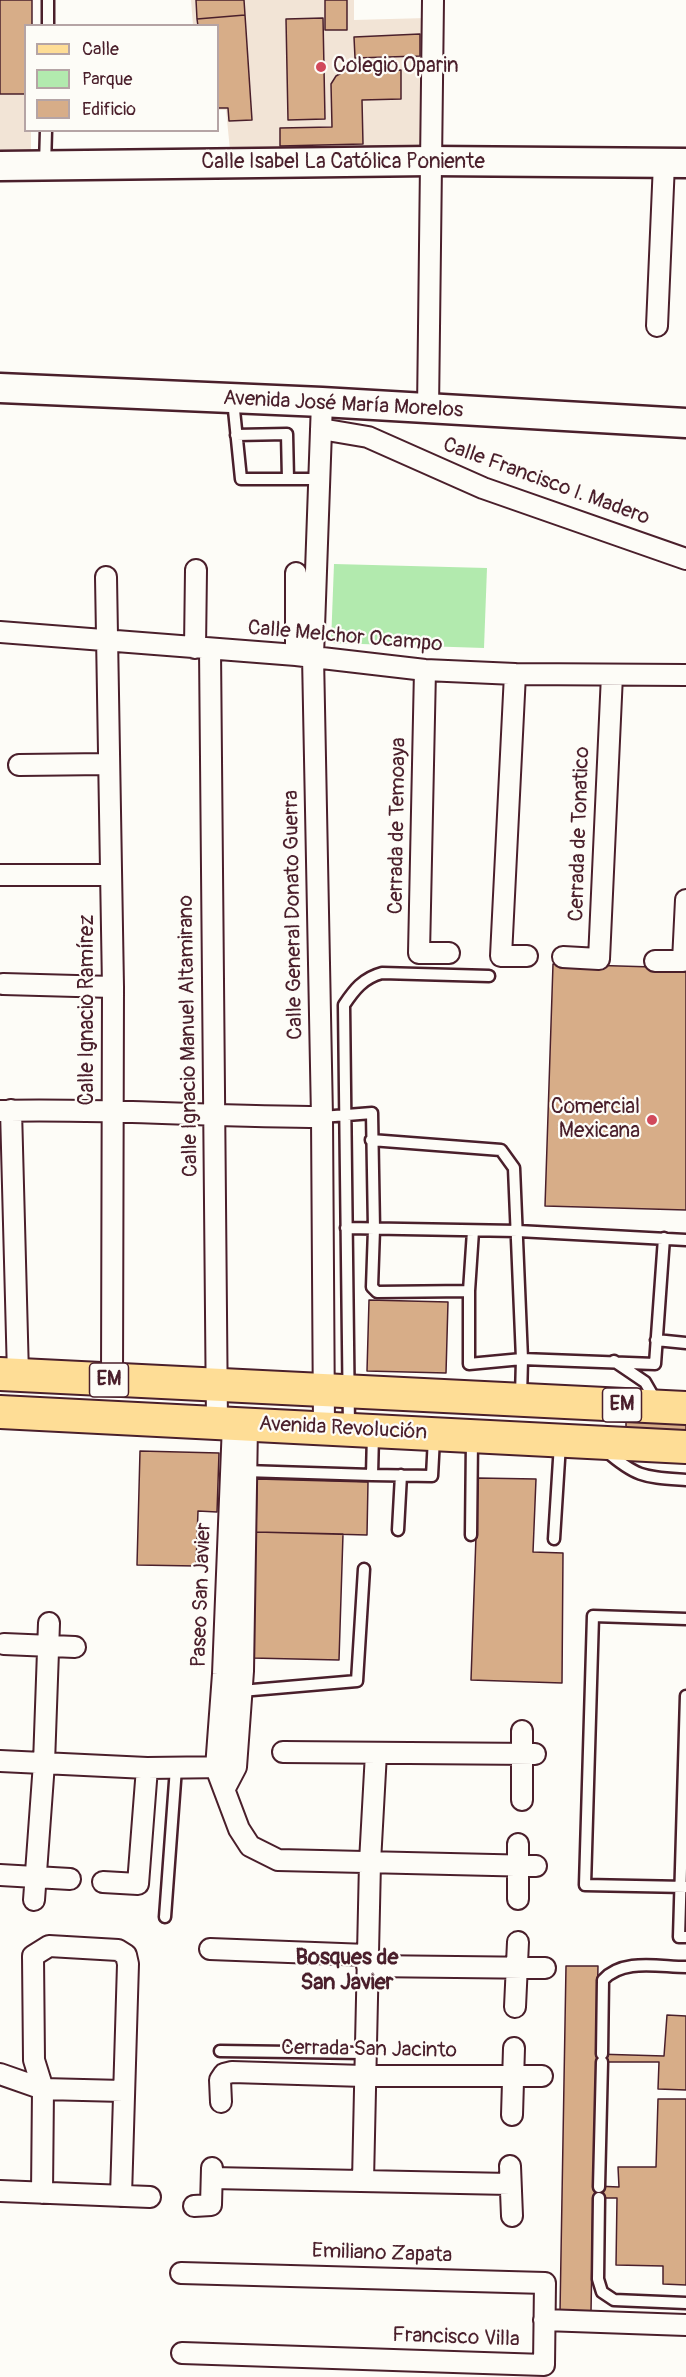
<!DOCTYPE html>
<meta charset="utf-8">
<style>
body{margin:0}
#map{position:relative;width:686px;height:2377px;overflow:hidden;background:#fdfcf7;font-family:Pangolin,sans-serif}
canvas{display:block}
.legend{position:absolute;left:24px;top:24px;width:195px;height:108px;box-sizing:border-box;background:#fdfcf7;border:2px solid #b5a4a5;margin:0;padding:8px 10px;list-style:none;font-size:18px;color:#4a1f2b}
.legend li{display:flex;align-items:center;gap:12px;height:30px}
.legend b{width:30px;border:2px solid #b5a4a5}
</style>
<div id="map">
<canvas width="686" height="2377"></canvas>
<ul class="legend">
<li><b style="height:8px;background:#fedd96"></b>Calle</li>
<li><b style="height:16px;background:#b2eaae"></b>Parque</li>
<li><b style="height:16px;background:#d7ad88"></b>Edificio</li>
</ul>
</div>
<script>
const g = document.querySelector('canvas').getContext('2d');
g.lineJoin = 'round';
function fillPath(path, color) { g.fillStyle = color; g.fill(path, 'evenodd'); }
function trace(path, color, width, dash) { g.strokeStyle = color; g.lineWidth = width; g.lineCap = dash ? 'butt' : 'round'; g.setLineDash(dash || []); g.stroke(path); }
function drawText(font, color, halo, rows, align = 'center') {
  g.font = font + ' Pangolin,sans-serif'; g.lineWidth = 4.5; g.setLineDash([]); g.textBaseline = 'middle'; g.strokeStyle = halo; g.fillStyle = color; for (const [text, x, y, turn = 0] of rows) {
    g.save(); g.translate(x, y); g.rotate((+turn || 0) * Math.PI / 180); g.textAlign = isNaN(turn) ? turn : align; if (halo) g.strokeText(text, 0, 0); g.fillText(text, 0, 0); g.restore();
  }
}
fillPath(new Path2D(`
 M0 0H32V25L26 26V130L31 131V150L0 151Z
 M191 0H354V20L426 18 423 147 230 150 226 110H218V26L193 25Z`), '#f2e4d6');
fillPath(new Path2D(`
 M334 564 487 568 484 648 331 643Z`), '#b2eaae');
const building = new Path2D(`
 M0 0H32V26H26V94H0Z
 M196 0H244L245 15 197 19Z
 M325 0H347V30H325Z
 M245 15 252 120 229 121 228 108H218V26H198L197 19Z
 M323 18 325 119 288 120 286 19Z
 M420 34V56L355 58 354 37Z
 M401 70V99L362 100 363 144 280 146V128L332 127 331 84 336 76 345 71Z
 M553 964 686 968V1210L545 1206Z
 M369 1300 448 1302 446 1373 367 1371Z
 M626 1415 686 1418V1434L626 1431Z
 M140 1451 219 1453 217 1512 198 1511 196 1566 137 1565Z
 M478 1478 536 1479 533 1552 563 1553 562 1683 471 1680Z
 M257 1479 368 1482 367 1535 256 1532Z
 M256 1532 343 1534 339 1660 252 1658Z
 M566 1966H598L596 2054 664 2056 667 2015 686 2016V2090L658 2089 659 2062H596L595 2186 619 2187 618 2167H656L658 2099H686V2285L663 2284V2266L616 2265 617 2198H593L591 2312H560Z`);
fillPath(building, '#d7ad88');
trace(building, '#4a1f2b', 1.5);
const lane = new Path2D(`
 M48 26V0
 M45 166 46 130
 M233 400 241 479H319
 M236 435 287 434 288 479
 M322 1117 372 1113 374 1229 372 1287 377 1292 469 1291
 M371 1140 501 1150 514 1168 522 1359 521 1397
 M346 1228 518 1231 686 1240
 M473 1231 469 1291V1364L522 1359 655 1364 664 1238
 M656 1340 686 1343
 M614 1361 645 1382 656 1401
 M349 1427 344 1005C354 990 363 978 382 973L489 976
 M605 1450C637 1478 645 1477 686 1480
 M245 1471 372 1475 373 1434
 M372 1475 432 1476 434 1438
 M398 1530 401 1475
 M471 1535 472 1439
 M554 1539 560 1444
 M686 1619 593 1616 585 1885 686 1887
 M241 1691 357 1681 364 1569
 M686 1696 679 1937H686
 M165 1917 176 1768
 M220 2051 365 2053
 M602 2054 603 1980C623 1958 659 1967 686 1967
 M599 2187 602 2062
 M599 2198 598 2279 602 2292 614 2300 686 2303`);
const street = new Path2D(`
 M657 326 664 163
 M322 402 313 656 322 1117 324 1427
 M428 410 433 0
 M321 429 368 437 483 488 686 559
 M296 573V655
 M106 577 113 987 112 1380
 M0 632 296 655 425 670 515 674 686 675
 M195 648 196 570
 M210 649 217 1423
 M425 670 419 953H449
 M515 674 501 956H527
 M19 765 107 764
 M0 875H110
 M563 957 599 959 612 675
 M655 961H683L686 900
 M3 984 113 987
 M11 1110 18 1375
 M0 1111C107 1108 215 1117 322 1117
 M233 1424 223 1674 216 1768 239 1829 250 1846 278 1860 536 1866
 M4 1644 75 1647
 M522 1731V1800
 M283 1752 535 1754
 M0 1761 147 1768 227 1767
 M225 1788 236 1767 243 1671 247 1425 239 1420
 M0 1875 70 1879
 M103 1882 138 1884 147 1768
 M518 1899V1844
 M34 1900 44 1763 49 1623
 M210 1949 367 1955
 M367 1966 545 1968
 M515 2007 518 1942
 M0 2074 43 2089 123 2091
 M221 2102 220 2080 224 2074 232 2072 364 2076H542
 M512 2115 514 2048
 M510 2166 512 2216
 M212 2178 510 2184
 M363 2181 370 1862 376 1753
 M0 2191 150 2197
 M42 2193 43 2089 34 2060 33 1956 49 1946 118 1950 126 1955 128 1964 121 2196
 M194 2206 211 2205 212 2168
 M181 2273 545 2283 544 2365 182 2353
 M544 2320 686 2325`);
const secondary = new Path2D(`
 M0 166 431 161 686 163
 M0 388 322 402 686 423`);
const primary = new Path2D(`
 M0 1374 686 1408
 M0 1412 686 1447`);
trace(lane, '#4a1f2b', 15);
trace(street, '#4a1f2b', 24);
trace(secondary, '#4a1f2b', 33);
trace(primary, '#4a1f2b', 36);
trace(lane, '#fdfcf7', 10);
trace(street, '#fdfcf7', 20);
trace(secondary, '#fdfcf7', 28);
trace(primary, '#fedd96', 32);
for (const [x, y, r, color] of [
 [321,67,6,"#d1495b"],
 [652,1120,6,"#d1495b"]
]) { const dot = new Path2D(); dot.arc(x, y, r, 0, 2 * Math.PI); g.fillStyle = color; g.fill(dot); trace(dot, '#fdfcf7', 2); }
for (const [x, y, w] of [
 [109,1380,39],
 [622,1405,39]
]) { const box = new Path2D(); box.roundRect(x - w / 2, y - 17, w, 34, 4.5); g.fillStyle = '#fdfcf7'; g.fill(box); trace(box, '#4a1f2b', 1.5); }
drawText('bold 20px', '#4a1f2b', null, [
 ["EM",109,1380],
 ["EM",622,1405]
]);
drawText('21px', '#4a1f2b', '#fdfcf7', [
 ["Colegio Oparin",333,67],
 ["Comercial",640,1108,"right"],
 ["Mexicana",640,1132,"right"]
], 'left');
drawText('21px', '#4a1f2b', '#fdfcf7', [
 ["Calle Isabel La Católica Poniente",343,163],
 ["Avenida José María Morelos",343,405,3],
 ["Calle Francisco I. Madero",546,482,20],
 ["Calle Melchor Ocampo",345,637,5],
 ["Cerrada de Temoaya",398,826,-89],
 ["Cerrada de Tonatico",580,834,-88],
 ["Calle General Donato Guerra",294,915,-91],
 ["Calle Ignacio Ramírez",88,1010,-90],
 ["Calle Ignacio Manuel Altamirano",189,1036,-91],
 ["Avenida Revolución",343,1429,3],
 ["Paseo San Javier",202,1595,-88],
 ["Cerrada San Jacinto",369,2050,1],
 ["Emiliano Zapata",382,2254,2],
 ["Francisco Villa",456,2338,2]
]);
drawText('bold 22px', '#4a1f2b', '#fdfcf7', [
 ["Bosques de",347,1958],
 ["San Javier",347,1983]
]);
</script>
